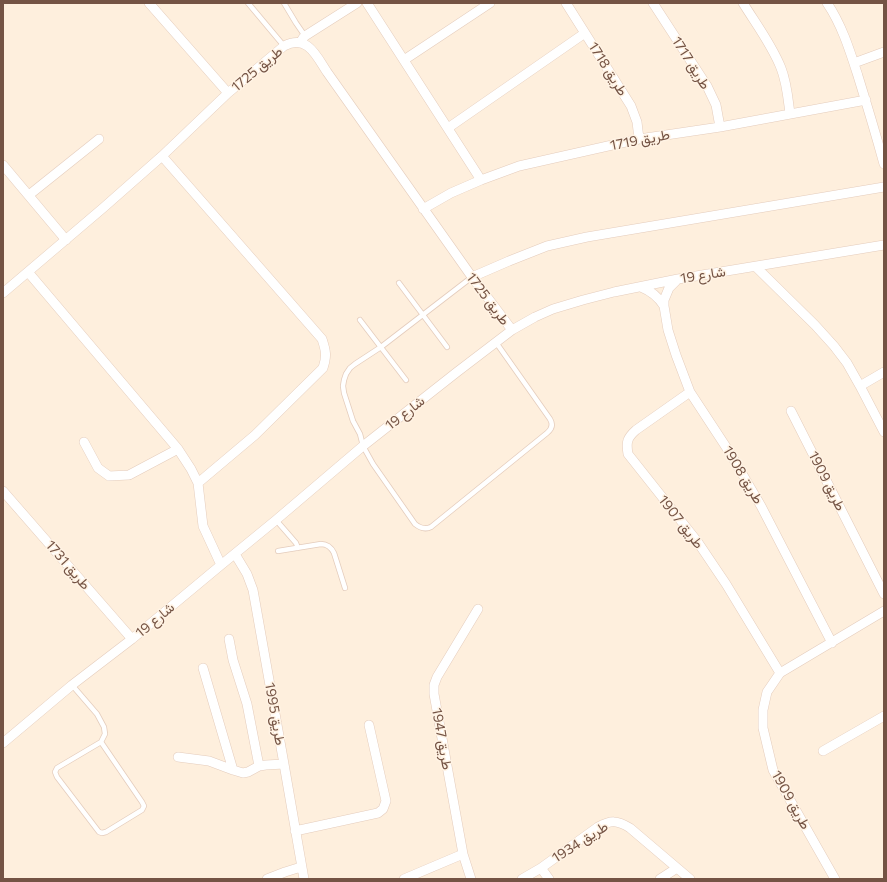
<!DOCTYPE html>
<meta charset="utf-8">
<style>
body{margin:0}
#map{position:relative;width:887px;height:882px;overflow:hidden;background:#feefdd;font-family:Commissioner,sans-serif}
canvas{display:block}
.frame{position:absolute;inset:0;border:4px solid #745344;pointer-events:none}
</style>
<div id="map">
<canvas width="887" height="882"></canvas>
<div class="frame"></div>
</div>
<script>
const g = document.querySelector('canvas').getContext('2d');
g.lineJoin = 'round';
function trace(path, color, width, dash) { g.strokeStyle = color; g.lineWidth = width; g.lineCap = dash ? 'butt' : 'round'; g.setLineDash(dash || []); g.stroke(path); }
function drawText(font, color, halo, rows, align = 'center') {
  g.font = font + ' Commissioner,Vazirmatn,sans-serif'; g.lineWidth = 3; g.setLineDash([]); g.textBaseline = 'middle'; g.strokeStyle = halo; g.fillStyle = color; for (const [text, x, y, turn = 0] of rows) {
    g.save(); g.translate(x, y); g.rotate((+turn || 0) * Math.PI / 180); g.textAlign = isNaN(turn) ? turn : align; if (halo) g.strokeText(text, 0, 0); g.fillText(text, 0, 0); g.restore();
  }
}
const service = new Path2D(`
 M248 3 284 46
 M284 3 296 23 305 36
 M472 277 381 347 355 364 350 368 346 374 344 380 343 386 344 393 353 421 360 434 363 446 373 464 415 524C420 528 425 530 431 527L547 433C552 429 553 424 550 419L495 341
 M399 283 447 347
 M360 320 406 380
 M276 520 296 543 298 548
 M278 551 321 544C327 544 331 547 334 553L345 588
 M72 685 97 714 104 727 105 734 101 742 57 768 55 772 57 777 99 832 102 833 106 832 142 810 144 806 142 802 101 742`);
const minor = new Path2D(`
 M149 3 228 93
 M367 3 481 180
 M566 3 631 106 637 122 639 139
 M653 3 707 86 716 105 720 127
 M743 3C756 24 772 45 781 68 787 83 788 99 790 114
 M827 3C842 25 850 51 858 76 867 105 876 135 884 164
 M300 43 303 38 305 36 357 3
 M404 60 490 3
 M854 63 884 52
 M448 128 585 33
 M162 156 322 339C326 351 327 356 323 368L255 435 198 483 203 526 221 565
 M3 165 66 240
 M29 195 99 139
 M423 209 451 193 481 180 519 166 639 139 720 127 866 100
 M756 267 815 325 834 346 847 363 860 386 884 432
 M28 272 178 449 191 469 198 483
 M472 277 509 261 547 246 587 237 884 187
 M678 279 669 288 664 300V306L668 330 676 355 690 392 730 453 761 506 832 643
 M641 287C651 291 658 296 664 306
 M3 293 103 208 162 156 228 93 284 46C307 34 316 55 327 72L472 277 512 330
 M860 386 884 372
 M690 392 636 430C627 438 626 442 628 454L697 541 726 584 780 673
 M791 411 884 594
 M84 442 98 468 109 476 129 475 178 449
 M3 491 132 639
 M235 554 247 574 253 590 284 764 304 879
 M229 639 233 660 247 704 259 766
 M203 668 233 770
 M3 743 72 685 132 639 221 565 276 520 363 446 457 372 512 330 535 317 553 309 583 300 614 292 678 279 884 245
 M823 751 884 716
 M178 757 209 761 233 770 243 773 248 772 259 766 266 765 284 764
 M295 831 378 813 383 809 386 801 369 725
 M541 868 549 879
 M267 879 285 872 301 867
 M404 879 463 854
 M471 879 463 854 434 694V685L437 677 478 609
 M522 879 541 868 598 827C611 820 617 820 630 828L690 879
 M660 879 677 868
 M835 879 773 770 763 728V710L767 692 780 673 884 611`);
trace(service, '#e4ccbc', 6);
trace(minor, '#e4ccbc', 10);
trace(service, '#fff', 4.5);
trace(minor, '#fff', 9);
drawText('14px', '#745344', '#fff3e4', [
 ["طريق 1717",691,63,58],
 ["طريق 1725",257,69,-40],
 ["طريق 1718",608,69,58],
 ["طريق 1719",640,140,-11],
 ["شارع 19",703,275,-9],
 ["طريق 1725",488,299,53],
 ["شارع 19",405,413,-38],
 ["طريق 1908",743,475,59],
 ["طريق 1909",827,481,63],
 ["طريق 1907",681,522,52],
 ["طريق 1731",68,565,49],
 ["شارع 19",155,620,-40],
 ["طريق 1995",275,714,80],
 ["طريق 1947",442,739,80],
 ["طريق 1909",791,800,61],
 ["طريق 1934",580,842,-33]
]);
</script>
